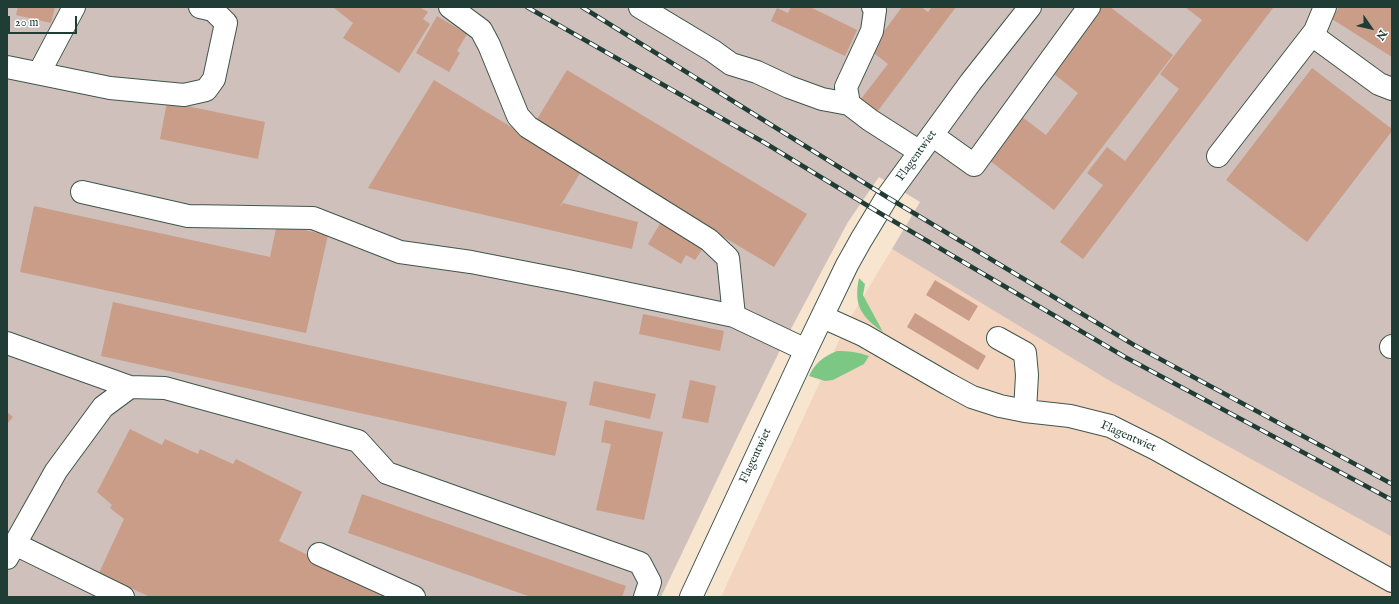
<!DOCTYPE html>
<style>
body{margin:0}
#map{position:relative;width:1399px;height:604px;overflow:hidden;background:#f7e5d0;font-family:"IM FELL English",serif}
canvas{display:block}
.frame{position:absolute;inset:0;border:8px solid #1f3d34;pointer-events:none}
.north{position:absolute;left:1351px;top:8px;width:40px;height:40px;-webkit-text-stroke:3px #fff;paint-order:stroke;rotate:124deg;font-size:11px;font-weight:700;line-height:16px;text-align:center;color:#1f3d34}
.north::after{content:'';display:block;margin:auto;width:14px;height:18px;background:#1f3d34;clip-path:polygon(50% 0,100% 100%,50% 72%,0 100%)}
.scale{position:absolute;left:8px;top:16px;width:69px;height:18px;box-sizing:border-box;border:2px solid #1f3d34;border-top:0;padding-left:5px;font-size:12px;line-height:14px;white-space:nowrap;color:#1f3d34;-webkit-text-stroke:3px #fff;paint-order:stroke}
</style>
<div id="map">
<canvas width="1399" height="604"></canvas>
<div class="frame"></div>
<div class="north">N</div>
<div class="scale">20 m</div>
</div>
<script>
const g = document.querySelector('canvas').getContext('2d');
g.lineJoin = 'round';
function fillPath(path, color) { g.fillStyle = color; g.fill(path, 'evenodd'); }
function trace(path, color, width, dash) { g.strokeStyle = color; g.lineWidth = width; g.lineCap = dash ? 'butt' : 'round'; g.setLineDash(dash || []); g.stroke(path); }
function drawText(font, color, halo, rows, align = 'center') {
  g.font = font + ' "IM FELL English",serif'; g.lineWidth = 3.5; g.setLineDash([]); g.textBaseline = 'middle'; g.strokeStyle = halo; g.fillStyle = color; for (const [text, x, y, turn = 0] of rows) {
    g.save(); g.translate(x, y); g.rotate((+turn || 0) * Math.PI / 180); g.textAlign = isNaN(turn) ? turn : align; if (halo) g.strokeText(text, 0, 0); g.fillText(text, 0, 0); g.restore();
  }
}
fillPath(new Path2D(`
 M892 249 1110 381 1392 537V597H721L846 325Z`), '#f3d4bf');
fillPath(new Path2D(`
 M7 7H1392V537L1110 381 892 249 920 202 879 177 848 222 785 340 736 440 661 597H7Z`), '#cfc0bb');
fillPath(new Path2D(`
 M859 278 865 284 863 295 883 332C862 317 853 306 859 278Z
 M837 351C849 351 858 352 869 356L864 364 833 380 825 381 809 376C815 363 824 356 837 351Z`), '#7dc784');
fillPath(new Path2D(`
 M18 7H55L51 23 16 15Z
 M333 7H419L428 12 423 19 430 24 399 73 343 38 353 23Z
 M791 7H810L857 30 845 56 771 21 777 8 788 13Z
 M902 7H921L928 12 932 7H956L877 112 861 99 888 64 870 50Z
 M1099 7H1110L1173 55 1054 210 985 157 1018 114 1046 135 1078 93 1050 71Z
 M1185 7H1272L1273 8 1083 259 1060 242 1103 185 1087 173 1107 147 1125 161 1179 89 1160 74 1202 20Z
 M1339 7H1392V57L1332 19Z
 M437 16 467 34 457 51 460 53 449 72 416 53Z
 M1312 68 1392 129V131L1307 242 1226 180Z
 M567 70 807 214 774 267 534 124Z
 M434 80 582 170 559 208 563 203 638 222 632 249 368 188Z
 M167 102 265 122 258 159 160 139Z
 M34 206 270 257 277 224 328 235 306 333 20 272Z
 M661 222 703 248 695 260 686 255 681 264 648 244Z
 M935 280 978 306 969 321 926 295Z
 M113 302 567 402 555 456 101 356Z
 M915 313 986 356 978 370 907 327Z
 M643 314 724 331 720 351 639 334Z
 M690 380 716 386 708 423 682 418Z
 M594 381 656 394 650 419 589 405Z
 M7 412 13 417 7 424Z
 M605 420 663 432 644 520 596 510 611 444 601 442Z
 M130 429 162 445 165 439 198 454 200 449 233 464 236 459 302 492 279 541 395 597H150L99 573 124 519 110 508 112 505 97 492Z
 M362 494 626 586 622 597H531L348 533Z`), '#c99d87');
const minor = new Path2D(`
 M450 7 481 30 489 45 518 116 528 127 709 240 728 258 734 316
 M640 7 713 51 731 64 757 72 789 87 822 99 849 104
 M873 7 875 10 872 31 846 87 849 104 870 120 920 152
 M1312 35 1379 84 1392 89
 M7 67 110 88 184 95 206 90 214 79 226 23 213 10 200 7
 M39 73 74 7
 M932 135 974 165 1089 7
 M1218 156 1315 31 1325 7
 M82 192 188 216 313 218 400 252 471 262 568 281 734 316 806 350
 M823 317 863 335 948 384 972 397 1000 406 1025 411 1070 416 1110 426 1156 449 1392 581
 M998 338 1025 353 1027 375 1025 411
 M7 343 130 387
 M1391 347 1392 346
 M15 544 123 597
 M319 554 414 597
 M7 558 56 471 103 407 130 387 165 388 358 441 387 473 640 563 650 582 645 597
 M691 597 806 350 847 265 861 240 887 197 970 83 1030 7`);
trace(minor, '#3f564b', 24);
trace(minor, '#fff', 22);
const rail = new Path2D(`
 M527 7 765 143 878 212 1125 357 1392 500
 M582 7 887 197 1134 345 1392 484`);
trace(rail, '#1f3d34', 4.5);
trace(rail, '#fff', 3, [9]);
drawText('12px', '#1f3d34', '#fff', [
 ["Flagentwiet",917,156,-54],
 ["Flagentwiet",1128,437,24],
 ["Flagentwiet",756,456,-65]
]);
</script>
